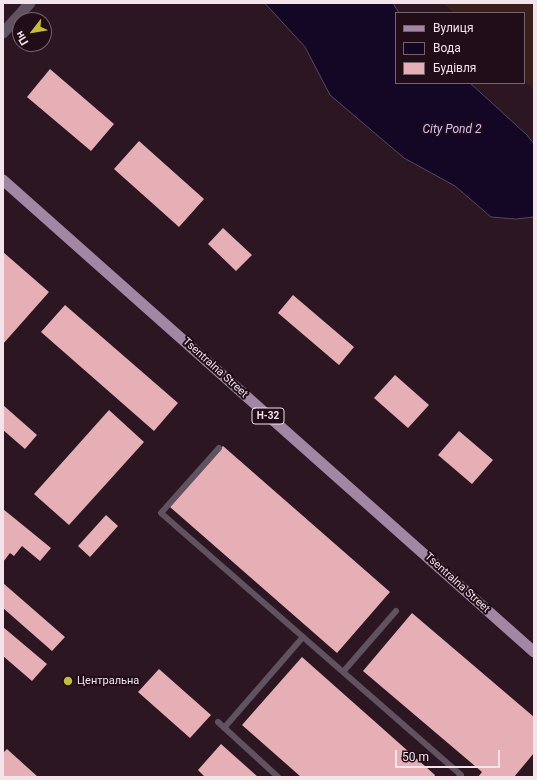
<!DOCTYPE html>
<meta charset="utf-8">
<style>
body{margin:0}
#map{position:relative;width:537px;height:780px;overflow:hidden;background:#2b1621;font-family:Roboto,sans-serif}
canvas{display:block}
.frame{position:absolute;inset:0;border:4px solid #f3e3ea;pointer-events:none}
.legend{position:absolute;left:395px;top:12px;width:130px;height:72px;box-sizing:border-box;background:#210d18;border:1px solid #75636c;margin:0;padding:5px 7px;list-style:none;font-size:12px;color:#f3e3ea}
.legend li{display:flex;align-items:center;gap:8px;height:20px}
.legend b{width:20px;border:1px solid #75636c}
.north{position:absolute;left:12px;top:12px;width:40px;height:40px;box-sizing:border-box;background:#210d18;border:1px solid #75636c;border-radius:50%;rotate:239deg;font-size:11px;font-weight:700;line-height:16px;text-align:center;color:#f3e3ea}
.north::after{content:'';display:block;margin:auto;width:14px;height:18px;background:#c5bc3d;clip-path:polygon(50% 0,100% 100%,50% 72%,0 100%)}
.scale{position:absolute;left:395px;top:750px;width:105px;height:18px;box-sizing:border-box;border:2px solid #f3e3ea;border-top:0;padding-left:5px;font-size:12px;line-height:14px;white-space:nowrap;color:#f3e3ea;-webkit-text-stroke:3px #210d18;paint-order:stroke}
</style>
<div id="map">
<canvas width="537" height="780"></canvas>
<div class="frame"></div>
<ul class="legend">
<li><b style="height:5px;background:#a287a4"></b>Вулиця</li>
<li><b style="height:11px;background:#140625"></b>Вода</li>
<li><b style="height:11px;background:#e5afb5"></b>Будівля</li>
</ul>
<div class="north">Пн</div>
<div class="scale">50 m</div>
</div>
<script>
const g = document.querySelector('canvas').getContext('2d');
g.lineJoin = 'round';
function fillPath(path, color) { g.fillStyle = color; g.fill(path, 'evenodd'); }
function trace(path, color, width, dash) { g.strokeStyle = color; g.lineWidth = width; g.lineCap = dash ? 'butt' : 'round'; g.setLineDash(dash || []); g.stroke(path); }
function drawText(font, color, halo, rows, align = 'center') {
  g.font = font + ' Roboto,sans-serif'; g.lineWidth = 4; g.setLineDash([]); g.textBaseline = 'middle'; g.strokeStyle = halo; g.fillStyle = color; for (const [text, x, y, turn = 0] of rows) {
    g.save(); g.translate(x, y); g.rotate((+turn || 0) * Math.PI / 180); g.textAlign = isNaN(turn) ? turn : align; if (halo) g.strokeText(text, 0, 0); g.fillText(text, 0, 0); g.restore();
  }
}
fillPath(new Path2D(`
 M443 3H534V90L524 80V13H454Z`), '#39201a');
const water = new Path2D(`
 M265 3H393L399 13H396V83H470L527 135 534 144V217L516 219 491 217 455 186 404 158 330 95 305 47Z`);
fillPath(water, '#140625');
trace(water, '#574860', 1);
fillPath(new Path2D(`
 M50 69 114 124 91 151 27 97Z
 M139 141 204 199 179 227 114 169Z
 M223 228 252 255 236 271 208 244Z
 M3 252 49 292 3 344Z
 M293 295 354 347 339 365 278 313Z
 M65 305 178 403 154 431 41 332Z
 M395 375 429 405 408 428 374 398Z
 M3 405 37 435 25 449 3 430Z
 M109 410 144 442 69 525 34 494Z
 M459 431 493 460 472 484 438 455Z
 M223 446 390 592 337 653 170 507Z
 M3 509 51 548 40 561 22 546 14 556 10 553 3 562Z
 M106 515 118 526 90 557 78 546Z
 M3 583 65 637 52 651 3 608Z
 M412 613 534 717V753L514 777H478L482 772 363 671Z
 M3 627 47 664 32 681 3 656Z
 M302 657 435 775 434 777H301L242 725Z
 M159 669 211 715 190 738 138 692Z
 M221 744 258 777H205L198 770Z
 M7 749 38 777H3V753Z`), '#e5afb5');
trace(new Path2D(`
 M219 448 161 513 461 775 459 777
 M343 672 396 611
 M218 722 278 777
 M224 728 303 637`), '#605260', 6);
trace(new Path2D(`
 M3 33 30 3`), '#605260', 11);
trace(new Path2D(`
 M3 180 534 652`), '#a287a4', 11);
for (const [x, y, r, color] of [
 [68,681,5,"#c5bc3d"]
]) { const dot = new Path2D(); dot.arc(x, y, r, 0, 2 * Math.PI); g.fillStyle = color; g.fill(dot); trace(dot, '#210d18', 1.5); }
for (const [x, y, w] of [
 [268,416,32]
]) { const box = new Path2D(); box.roundRect(x - w / 2, y - 8, w, 16, 3); g.fillStyle = '#210d18'; g.fill(box); trace(box, '#f3e3ea', 1); }
drawText('bold 10px', '#f3e3ea', null, [
 ["Н-32",268,416]
]);
drawText('11px', '#f3e3ea', '#210d18', [
 ["Tsentralna Street",215,368,42],
 ["Tsentralna Street",457,583,42]
]);
drawText('11px', '#f3e3ea', '#210d18', [
 ["Центральна",77,681]
], 'left');
drawText('italic 12px', '#d4c2f6', '#210d18', [
 ["City Pond 2",452,130]
]);
</script>
